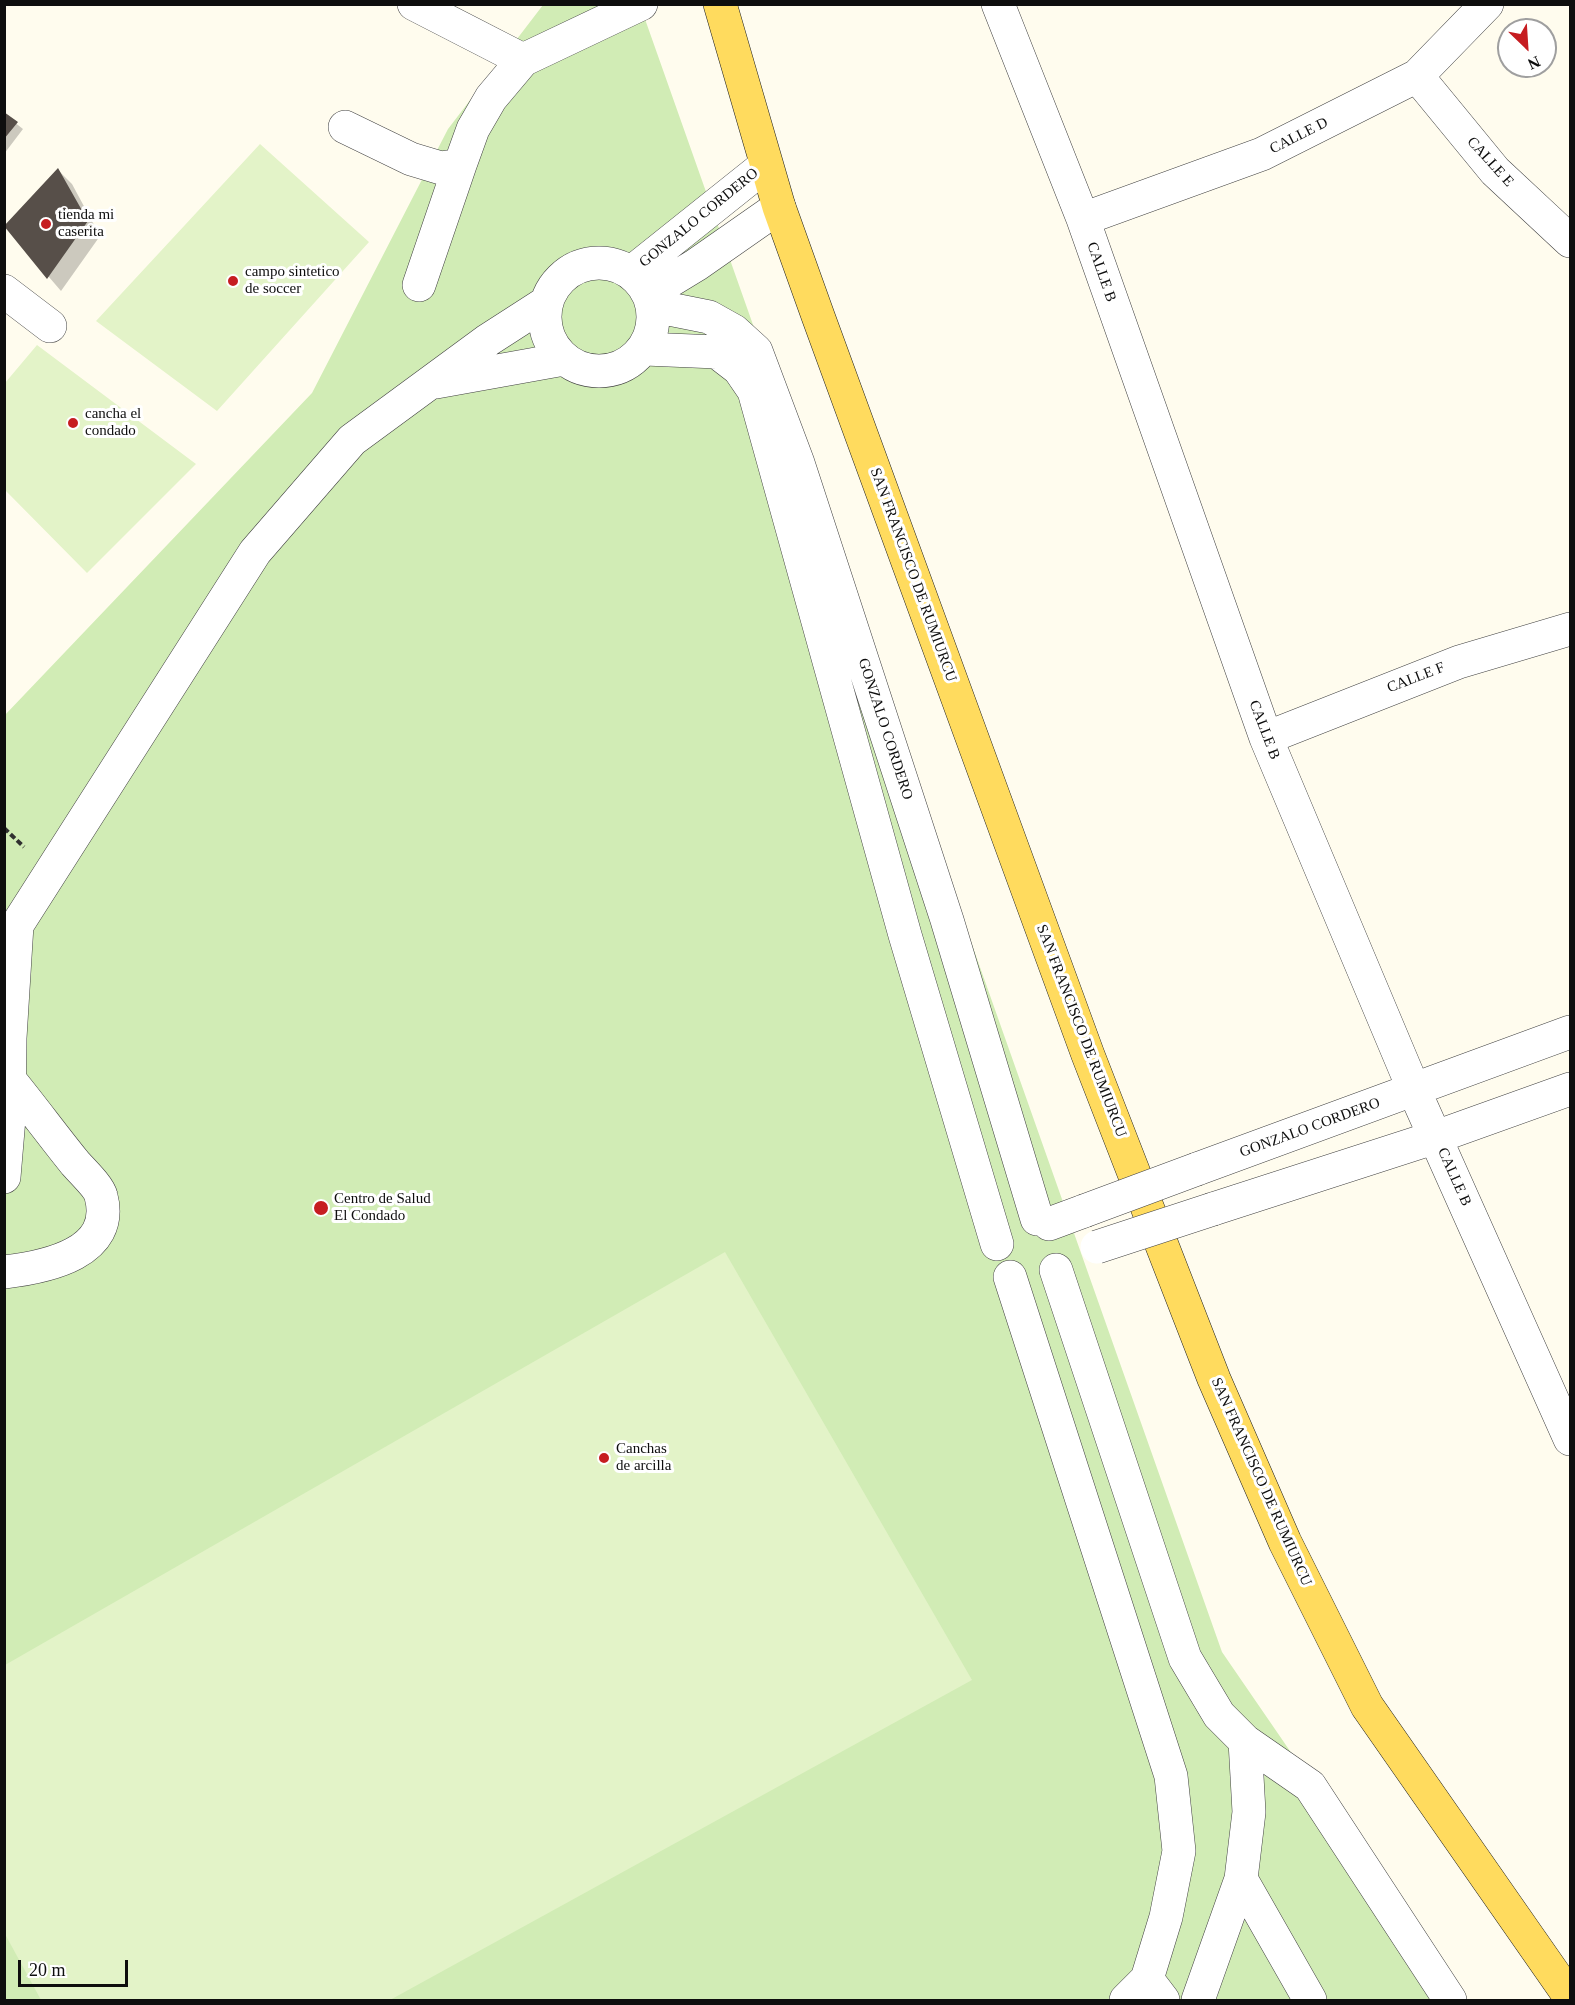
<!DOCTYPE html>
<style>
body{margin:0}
#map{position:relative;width:1575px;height:2005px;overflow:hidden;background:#fffcee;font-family:Georgia,serif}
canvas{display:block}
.frame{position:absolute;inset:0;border:6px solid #0e0e0e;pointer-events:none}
.north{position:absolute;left:1497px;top:18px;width:60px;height:60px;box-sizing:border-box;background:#fff;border:2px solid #9f9f9f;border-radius:50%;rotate:155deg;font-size:16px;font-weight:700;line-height:24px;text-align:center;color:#0e0e0e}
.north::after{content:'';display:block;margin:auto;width:21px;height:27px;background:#c61d21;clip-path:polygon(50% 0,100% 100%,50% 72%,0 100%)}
.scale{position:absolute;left:18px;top:1960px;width:110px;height:27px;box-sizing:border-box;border:3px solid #0e0e0e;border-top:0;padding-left:8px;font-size:18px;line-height:21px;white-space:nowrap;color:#0e0e0e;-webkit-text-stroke:4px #fff;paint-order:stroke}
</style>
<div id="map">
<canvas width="1575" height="2005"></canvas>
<div class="frame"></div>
<div class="north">N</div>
<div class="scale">20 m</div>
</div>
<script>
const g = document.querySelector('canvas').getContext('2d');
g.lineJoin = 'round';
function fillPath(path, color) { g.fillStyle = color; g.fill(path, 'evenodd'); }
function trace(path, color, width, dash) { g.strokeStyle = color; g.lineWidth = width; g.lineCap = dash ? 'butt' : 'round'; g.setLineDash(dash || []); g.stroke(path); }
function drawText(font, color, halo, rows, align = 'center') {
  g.font = font + ' Georgia,serif'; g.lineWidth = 6; g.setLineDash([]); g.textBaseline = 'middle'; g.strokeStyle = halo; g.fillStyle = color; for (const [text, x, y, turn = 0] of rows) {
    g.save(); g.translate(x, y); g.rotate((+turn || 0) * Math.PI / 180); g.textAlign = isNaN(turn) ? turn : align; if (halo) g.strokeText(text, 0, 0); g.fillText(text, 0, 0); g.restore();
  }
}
fillPath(new Path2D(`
 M543 5H640L1222 1652 1461 2000H5L4 716 312 393 448 129Z`), '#d1ecb5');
fillPath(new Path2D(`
 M260 144 369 242 217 411 96 321Z
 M37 345 196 464 87 573 5 490V383Z
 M725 1252 972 1680 390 2000H41L5 1934V1665Z`), '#e3f3c8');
fillPath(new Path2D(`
 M4 114 23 129 4 154Z
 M58 170 72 184 100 236 61 291 6 227Z`), '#0003');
fillPath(new Path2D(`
 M4 112 18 122 4 139Z
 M58 168 88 221 47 279 4 226Z`), '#574f49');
const minor = new Path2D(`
 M414 4 523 60
 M998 4 1083 219 1266 738 1414 1090 1570 1439
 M1417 76 1495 171 1570 241
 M345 127 411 159 441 168 460 165 473 129 491 98 523 60 641 4
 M1083 219 1262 154 1417 76 1487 4
 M545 317a54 54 0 1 1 108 0a54 54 0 1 1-108 0Z
 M632 272 766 165
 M419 285 460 165
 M4 291 50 326
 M650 293 696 265 779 207
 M654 306 709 317 734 331 756 351 798 463 947 920 1037 1219
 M645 349 717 352 739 369 754 391 905 935 997 1244
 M436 382 564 359
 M1266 738 1459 662 1570 629
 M4 939 17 925 255 552 352 440 488 340 547 302
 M1197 1169 1570 1032
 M4 1177 9 1118 10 1038 17 925
 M1213 1209 1436 1137 1570 1089
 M1049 1224 1084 1211
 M1056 1270 1185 1658 1219 1715 1245 1741 1310 1786 1450 2000
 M4 1272C47 1267 116 1253 101 1196 99 1187 82 1171 75 1163 53 1136 32 1107 9 1079
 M1010 1277 1171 1776 1179 1851 1166 1917 1147 1979 1126 2000
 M1241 1879 1310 2000
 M1147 1979 1163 2000
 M1198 2000 1241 1879 1249 1812 1245 1741`);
const major = new Path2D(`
 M720 4 779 207 818 316 1088 1055 1214 1379 1285 1542 1367 1706 1570 1997`);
trace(minor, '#414141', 34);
trace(major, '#1f1f1f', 34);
trace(new Path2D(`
 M4 828 24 847`), '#303030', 4, [6, 3]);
trace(minor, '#fff', 33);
trace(major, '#ffdb5e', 33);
const minorBridge = new Path2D(`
 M1084 1211 1197 1169
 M1097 1247 1213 1209`);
trace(minorBridge, '#414141', 34, []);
trace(minorBridge, '#fff', 33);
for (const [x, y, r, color] of [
 [46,224,6,"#c61d21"],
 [233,281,6,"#c61d21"],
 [73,423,6,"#c61d21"],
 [321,1208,8,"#c61d21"],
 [604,1458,6,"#c61d21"]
]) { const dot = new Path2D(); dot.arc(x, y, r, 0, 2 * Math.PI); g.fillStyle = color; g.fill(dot); trace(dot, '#fff', 2); }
drawText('15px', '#0e0e0e', '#fff', [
 ["CALLE D",1299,136,-27],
 ["CALLE E",1490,162,48],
 ["GONZALO CORDERO",699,218,-39],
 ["CALLE B",1101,272,71],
 ["SAN FRANCISCO DE RUMIURCU",913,575,70],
 ["CALLE F",1416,678,-21],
 ["GONZALO CORDERO",885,729,72],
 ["CALLE B",1264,730,69],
 ["SAN FRANCISCO DE RUMIURCU",1081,1031,69],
 ["GONZALO CORDERO",1310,1128,-20],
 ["CALLE B",1454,1177,66],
 ["SAN FRANCISCO DE RUMIURCU",1261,1482,66]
]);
drawText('15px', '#0e0e0e', '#fff', [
 ["tienda mi",58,215],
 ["caserita",58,232],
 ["campo sintetico",245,272],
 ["de soccer",245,289],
 ["cancha el",85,414],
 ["condado",85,431],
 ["Centro de Salud",334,1199],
 ["El Condado",334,1216],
 ["Canchas",616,1449],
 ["de arcilla",616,1466]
], 'left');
</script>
